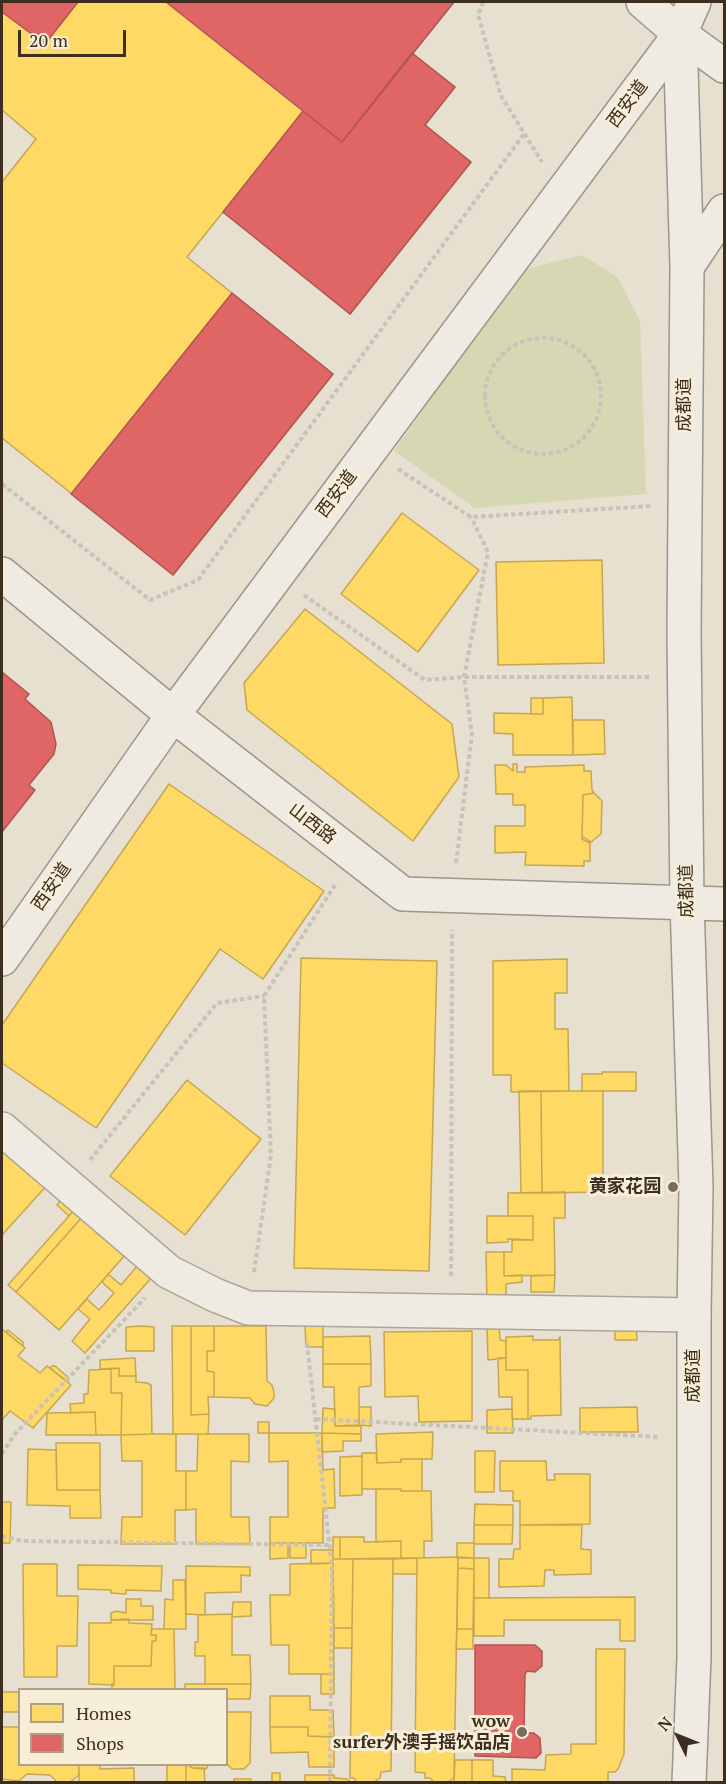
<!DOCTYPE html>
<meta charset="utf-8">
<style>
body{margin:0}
#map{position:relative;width:726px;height:1784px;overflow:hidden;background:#e7e0d1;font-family:"PT Serif",serif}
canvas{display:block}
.frame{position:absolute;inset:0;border:3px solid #3d2e20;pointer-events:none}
.legend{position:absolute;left:18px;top:1688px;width:210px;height:78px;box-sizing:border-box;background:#f7eed8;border:2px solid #ada18e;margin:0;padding:8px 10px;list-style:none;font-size:18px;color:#3d2e20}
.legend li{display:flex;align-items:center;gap:12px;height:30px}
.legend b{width:30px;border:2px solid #ada18e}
.north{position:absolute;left:648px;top:1706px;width:60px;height:60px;-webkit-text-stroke:4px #f7eed8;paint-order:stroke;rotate:313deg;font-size:16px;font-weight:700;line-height:24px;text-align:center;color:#3d2e20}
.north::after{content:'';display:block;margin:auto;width:21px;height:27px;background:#3d2e20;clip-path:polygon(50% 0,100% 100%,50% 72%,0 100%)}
.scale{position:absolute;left:18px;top:30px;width:108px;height:27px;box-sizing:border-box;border:3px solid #3d2e20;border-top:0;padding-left:8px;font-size:18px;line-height:21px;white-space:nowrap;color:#3d2e20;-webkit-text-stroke:4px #f7eed8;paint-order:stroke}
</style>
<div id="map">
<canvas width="726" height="1784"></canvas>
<div class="frame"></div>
<ul class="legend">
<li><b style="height:16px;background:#ffd966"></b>Homes</li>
<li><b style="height:16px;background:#e06666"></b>Shops</li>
</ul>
<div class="north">N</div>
<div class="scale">20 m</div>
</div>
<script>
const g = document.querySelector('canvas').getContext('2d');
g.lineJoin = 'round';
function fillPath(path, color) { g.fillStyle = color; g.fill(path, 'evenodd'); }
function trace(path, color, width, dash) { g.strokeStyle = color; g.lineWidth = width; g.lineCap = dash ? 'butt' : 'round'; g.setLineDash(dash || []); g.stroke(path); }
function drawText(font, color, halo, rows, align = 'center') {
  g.font = font + ' "PT Serif","Noto Sans SC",serif'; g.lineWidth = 6; g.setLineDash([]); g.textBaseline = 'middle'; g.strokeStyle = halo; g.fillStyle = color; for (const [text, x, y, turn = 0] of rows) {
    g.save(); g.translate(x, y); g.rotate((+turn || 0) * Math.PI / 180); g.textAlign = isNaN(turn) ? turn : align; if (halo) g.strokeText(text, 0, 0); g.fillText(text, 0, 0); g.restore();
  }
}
fillPath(new Path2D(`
 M582 255 618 278 640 321 646 494 475 508 394 451 522 270Z`), '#d6d7b3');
const homes = new Path2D(`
 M2 2H454L412 53 455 87 425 125 471 162 350 314 223 212 187 257 333 374 173 575 2 438Z
 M2 110 36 139 2 182Z
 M402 513 479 570 418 652 341 594Z
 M602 560 604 663 498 665 496 562Z
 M305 609 452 724 459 777 413 841 247 710 244 683Z
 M572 697 573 755H513V734L494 733V713L543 714V698Z
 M531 698H543V714H531Z
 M573 720H604L605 754 573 755Z
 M513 764H517V772H525V767L584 765V771H591L592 790 594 793 583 795 582 839 590 843V861H584V866L525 865 526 852 495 853V826H525V805H513V794H496L495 765H506L513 771Z
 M169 784 324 891 263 979 220 949 96 1128 2 1063V1025Z
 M594 793 602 801 601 834 591 842 582 836 583 795Z
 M301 958 437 961 429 1271 294 1268Z
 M567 959V993H555V1029H568L569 1091 511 1092V1075H493V961Z
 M602 1072H636V1091H582V1074H602Z
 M187 1080 261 1139 185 1235 110 1176Z
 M519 1091H541L542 1193H521Z
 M541 1091H603V1192L542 1193Z
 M2 1139 50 1182 2 1235Z
 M565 1192V1218H554L555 1275 504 1276V1252H512V1240H533V1216H508V1193Z
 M64 1197 76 1208 69 1216 57 1205Z
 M76 1208 84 1215 16 1292 8 1285Z
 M84 1215 126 1254 59 1330 16 1292Z
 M487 1216H533V1240L508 1239V1242L487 1243Z
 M486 1252H504V1276L522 1275V1282L506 1284V1301L487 1302Z
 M138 1265 152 1277 85 1353 72 1341 90 1319 78 1309 87 1299 99 1310 114 1293 102 1282 108 1274 121 1285Z
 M555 1275 554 1292H531V1276Z
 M615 1322H636L637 1340H615Z
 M499 1324 500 1340 506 1341V1358L488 1360 487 1325Z
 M305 1325H323V1347H306Z
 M142 1326 154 1327V1351H126V1327Z
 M172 1326H191V1415L209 1414 208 1434H173Z
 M191 1326H214V1351H207V1371L214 1372V1397H208L209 1414 191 1415Z
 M214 1326H266L267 1381 272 1385 274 1392V1398L267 1406 255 1404 250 1398 214 1397V1372L207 1371V1351H214Z
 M2 1329 25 1348 18 1356 40 1373 47 1366 71 1385 33 1428 10 1411 2 1420Z
 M8 1330 23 1342V1346L6 1332Z
 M472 1331V1421L419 1422 418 1396 385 1397 384 1332Z
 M370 1336 371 1364H323V1337Z
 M533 1336V1340H558L560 1337 561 1415 531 1416V1419H528V1370H506V1337Z
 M135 1358 136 1376H119V1368L100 1369V1360Z
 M498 1358H506V1370H528V1419H512V1397H499Z
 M323 1364H371V1386L359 1387V1425L335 1426 334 1387H323Z
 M52 1366H55L69 1378 68 1382 50 1368Z
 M119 1368V1376H136V1382L147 1383 151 1385 152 1434 121 1435 122 1393H111V1369Z
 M111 1369V1393H122L121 1435H96L95 1412 71 1413 70 1404 84 1403V1394H88L89 1370Z
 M359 1407H371V1426L359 1425Z
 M637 1407 638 1432H580V1408Z
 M323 1408 335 1409V1426H361V1434L322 1433Z
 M512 1409 513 1433H487V1410Z
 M95 1412 96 1435H46L47 1413Z
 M258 1422H269V1433H258Z
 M433 1432 432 1459H401V1462L377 1463 376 1434Z
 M269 1433H322L323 1470 334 1469 335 1508H323V1543H270V1517H288V1461L269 1462Z
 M322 1433 361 1434V1441H343V1451L322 1452Z
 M152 1434H176V1471H186V1510H175V1544H121L122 1517H142V1461H122L121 1435Z
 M198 1434H249V1462L231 1461V1517H249L250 1544H196V1509L186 1510V1471H197Z
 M56 1443H100V1490H57Z
 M28 1449 56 1450 57 1490H100L101 1518H70V1506L27 1505Z
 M475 1451H495L494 1492H475Z
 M362 1453H376L377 1463 401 1462V1459H422V1491H401V1489H362Z
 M362 1456V1495L340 1496V1457Z
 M500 1461H546L547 1480H555L554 1474H590V1524L520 1525V1501H513V1491H500Z
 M376 1489H401V1491H431L432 1541H424V1558H401V1541L376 1542Z
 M2 1502H11L10 1543H2Z
 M475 1504 513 1505V1525H474Z
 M474 1525H513L512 1544H474Z
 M520 1525H582L581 1549 591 1550V1574L554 1575V1570H545L544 1586 499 1587V1559H513L514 1549H520Z
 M333 1537H340V1559H333Z
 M340 1537H364V1542L401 1541V1558L340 1559Z
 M270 1543H288V1558L270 1559Z
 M290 1543H306V1558H290Z
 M457 1543H474V1558H457Z
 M311 1550H333V1563L311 1564Z
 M458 1557 454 1778 448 1782H434L430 1778H425V1773L415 1772 417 1558Z
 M458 1557 474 1558V1569L458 1568Z
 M417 1558V1574H393V1559Z
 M474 1558H489V1598H474Z
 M333 1559H353L352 1628H334Z
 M353 1559H393L391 1771 381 1772 380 1778 374 1782H356L354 1778H350Z
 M333 1563 334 1674H289V1645H271L270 1595H290V1564Z
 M23 1564H57V1596H78L77 1646H57V1677H24Z
 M78 1565 162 1566 161 1591 126 1590V1594L111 1593V1590L78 1589Z
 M186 1566 250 1567V1576L241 1575V1592L205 1593V1615L186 1614Z
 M458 1568 474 1569 473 1629H457Z
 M173 1580H185L186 1629H164L165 1599 173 1600Z
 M635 1597V1641H620V1620H504V1636H474V1598Z
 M126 1599H141V1606H153V1620H111V1613L116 1611 126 1613Z
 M233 1602H251V1616L232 1617Z
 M232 1614V1655H250L251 1684H205V1656H195V1642H198V1615Z
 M111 1620 129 1619V1623L152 1624 151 1635H156V1641H152L151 1666H114V1685L89 1684V1623H111Z
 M334 1628H352V1648H334Z
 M152 1629H174L175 1690H112V1684L114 1685V1666H151L152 1641H156V1635H151Z
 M457 1629H473V1649H456Z
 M596 1649H625L624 1754 618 1769 615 1772H608V1782H512V1769L545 1770 546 1755 571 1754V1744H596Z
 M321 1674H334V1694H321Z
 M185 1684H251L250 1699H226V1690H185Z
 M2 1692H20V1712H2Z
 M270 1696H310V1710H333L334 1737 308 1736V1727H270Z
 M226 1712H251L250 1763 244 1769H232L226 1763Z
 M2 1727H20V1764H79V1775L70 1782H57L50 1775 27 1774 19 1781 2 1779Z
 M270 1727H308V1736L334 1737V1767H309L308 1752 271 1753Z
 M455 1760H472V1782H454Z
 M472 1760H493V1776L505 1777 506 1782H472Z
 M79 1764H100V1769L134 1768V1782H79Z
 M167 1764H186V1782H167Z
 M186 1764 192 1768H204L205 1782H186Z
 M209 1764 206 1769 192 1768 188 1764Z
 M272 1773H280V1782H272Z
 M305 1775H334V1778L347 1779 351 1782H305Z
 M234 1779H251V1782H234Z`);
fillPath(homes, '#ffd966');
trace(homes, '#c5a651', 1.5);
const shops = new Path2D(`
 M2 2H78L45 44 2 12Z
 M166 2H454L342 142Z
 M412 53 455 87 425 125 471 162 350 314 223 212 303 111 342 142Z
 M232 293 333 374 173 575 71 494Z
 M2 672 29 694 25 699 51 722 56 744 54 754 29 785 35 790 2 832Z
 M475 1645H535L542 1651V1666L535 1672 527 1671 525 1674 524 1733H534L540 1738 541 1753 536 1758 475 1756Z`);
fillPath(shops, '#e06666');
trace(shops, '#af5551', 1.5);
const street = new Path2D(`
 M2 1129 169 1272 215 1295 248 1308 694 1315`);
const secondary = new Path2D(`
 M643 2 680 34 724 66
 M687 267 724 211
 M2 574 173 715 403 894 724 904
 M2 959 173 715 680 34
 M689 1782 694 1657V1315L696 1187 687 902 684 633 687 267 680 34 694 2`);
trace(street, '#ada599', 36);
trace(secondary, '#9c958a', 36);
trace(new Path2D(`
 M483 2 478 15 501 96 542 162
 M485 396a58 58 0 1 1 116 0a58 58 0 1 1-116 0Z
 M398 469 471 517 652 506
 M2 484 150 600 198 580 524 134
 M304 595 425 680 464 677H651
 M456 863 472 734 464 677 488 552 471 517
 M90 1160 217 1003 264 996
 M254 1272 271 1156 264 996 335 885
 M451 1276 452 930
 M307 1343 332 1568 330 1782
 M316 1419 660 1437
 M2 1454 14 1435 145 1298
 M2 1536 22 1541 330 1545`), '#c8c2b9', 4, [4.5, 3]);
trace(street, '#efebe3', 33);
trace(secondary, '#efebe3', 33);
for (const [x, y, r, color] of [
 [673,1187,6,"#786c5e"],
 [522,1732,6,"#786c5e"]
]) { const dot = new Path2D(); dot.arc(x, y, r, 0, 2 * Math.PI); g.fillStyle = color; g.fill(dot); trace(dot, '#f7eed8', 2); }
drawText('18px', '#3d2e20', '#f7eed8', [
 ["西安道",628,104,-53],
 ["成都道",685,405,-90],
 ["西安道",337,494,-53],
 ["山西路",312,824,38],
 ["西安道",52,887,-55],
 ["成都道",687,891,-91],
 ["成都道",694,1376,-90]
]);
drawText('bold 18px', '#3d2e20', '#f7eed8', [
 ["黄家花园",661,1187],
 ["wow",510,1722],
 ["surfer外澳手摇饮品店",510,1743]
], 'right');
</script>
